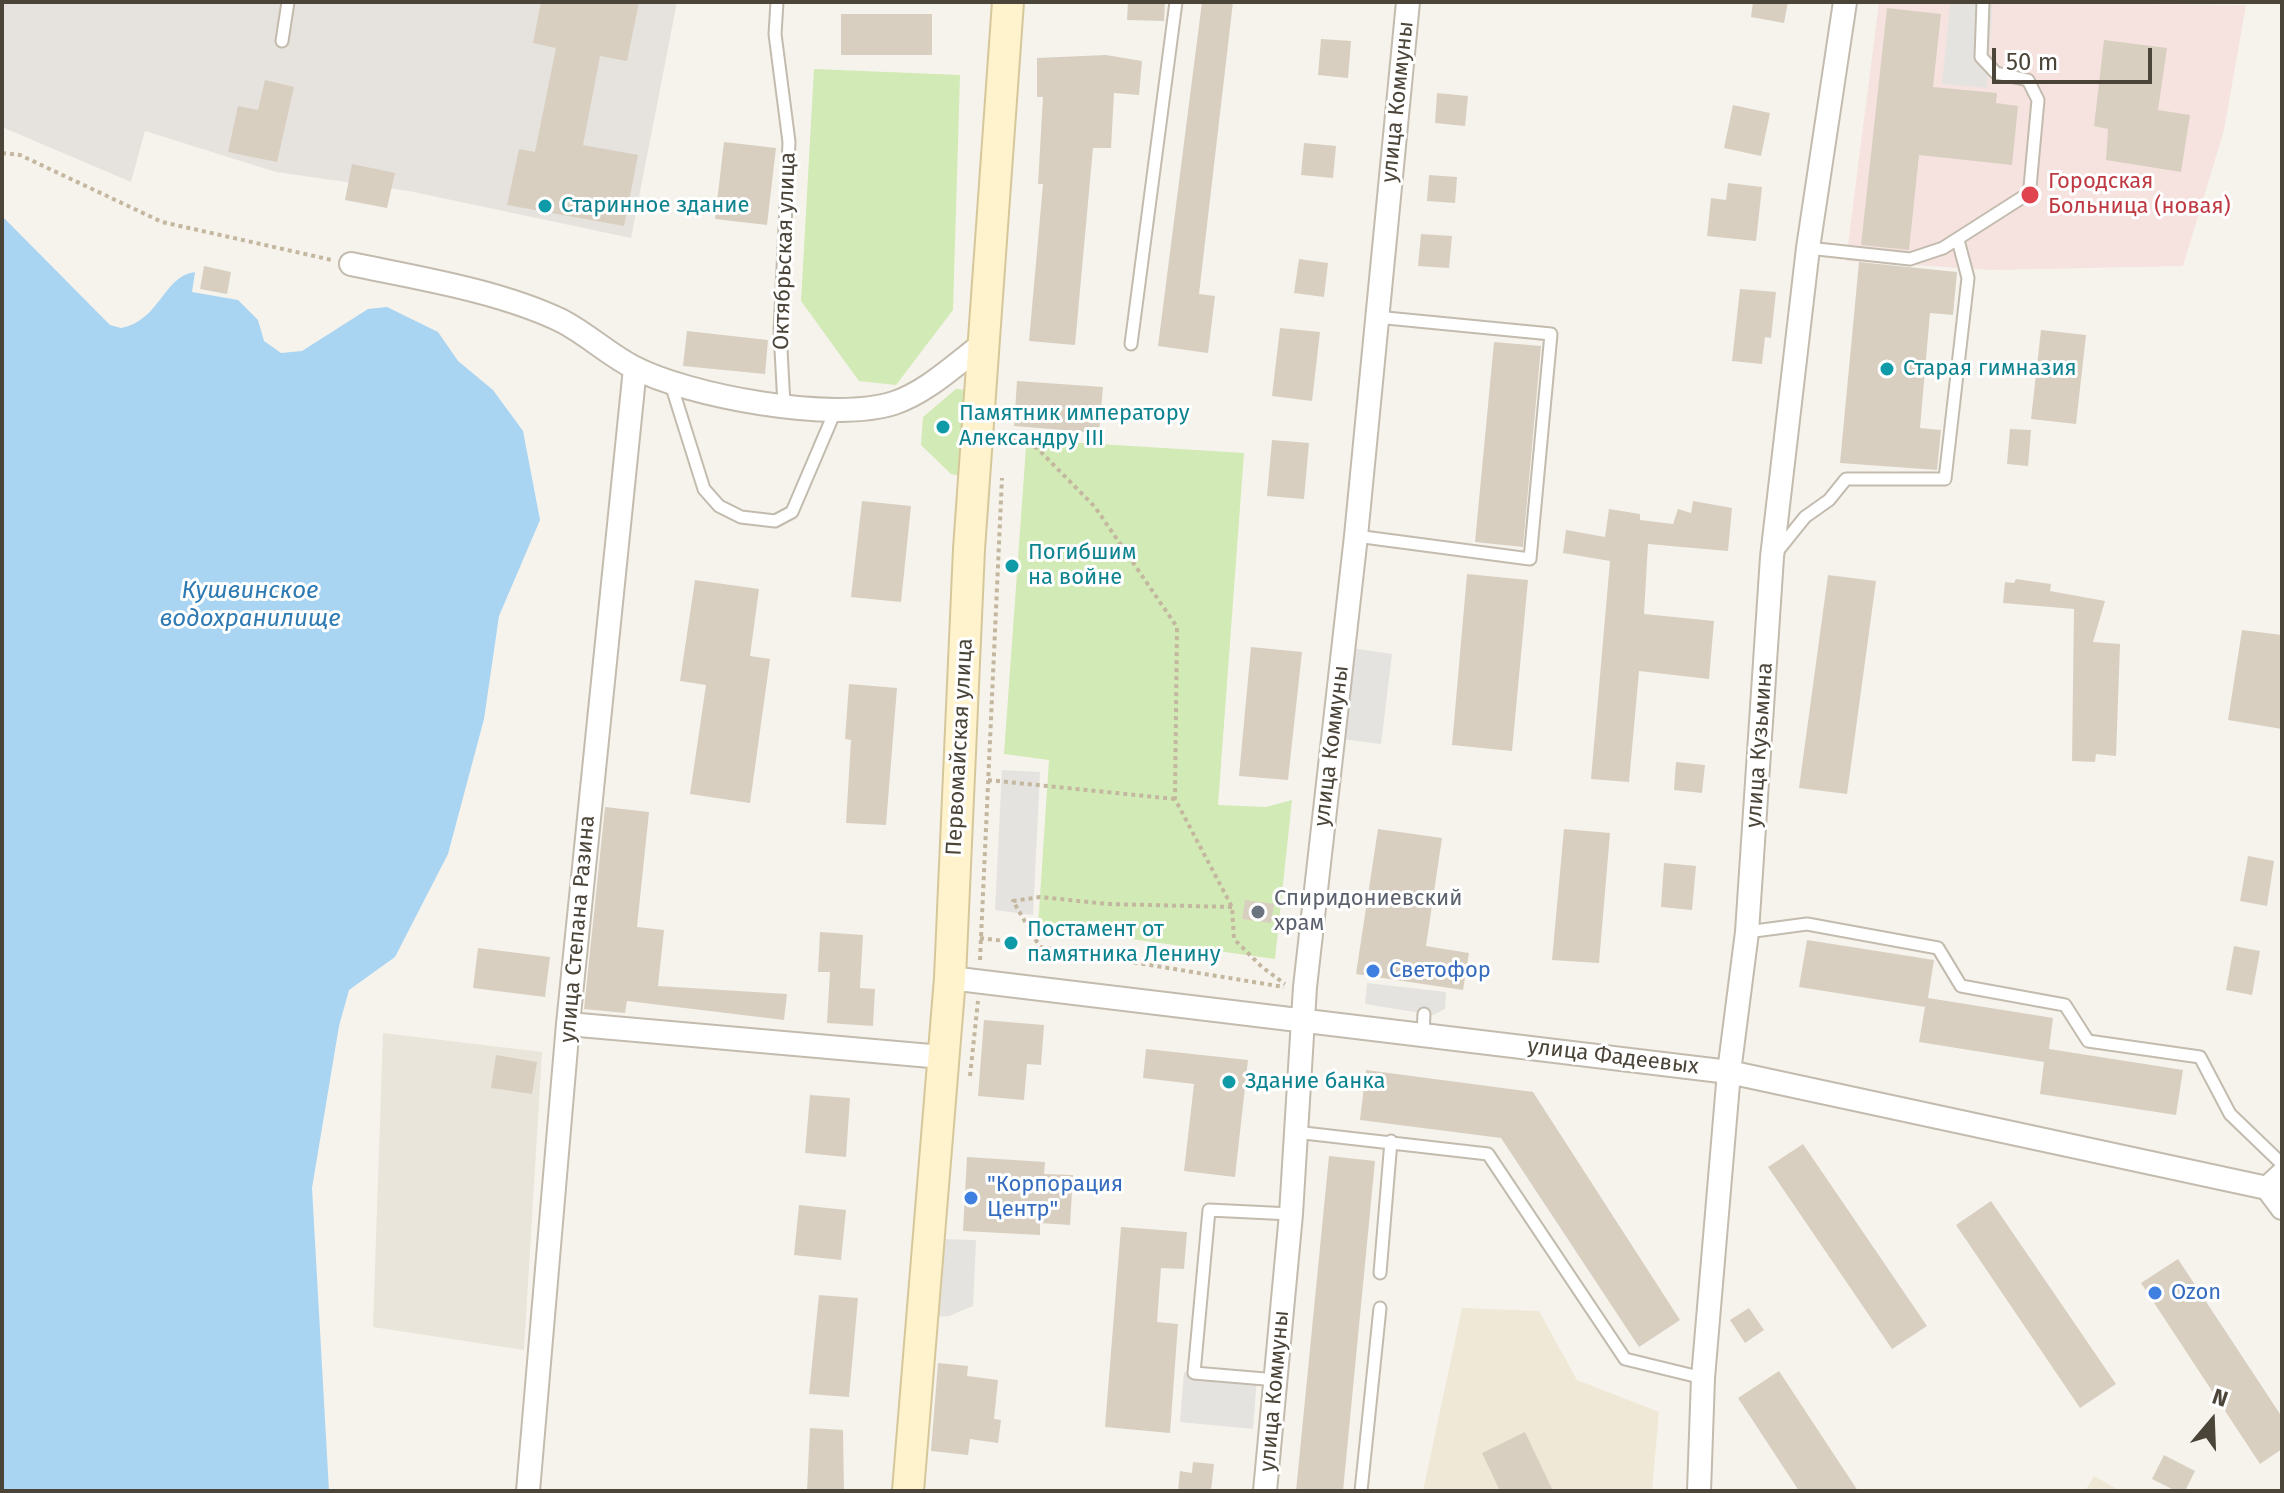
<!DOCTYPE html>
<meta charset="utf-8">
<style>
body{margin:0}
#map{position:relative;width:2284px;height:1493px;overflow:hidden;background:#f6f3ec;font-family:"Fira Sans",sans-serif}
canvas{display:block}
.frame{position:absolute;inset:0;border:4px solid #4b4439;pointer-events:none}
.north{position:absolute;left:2172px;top:1381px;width:80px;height:80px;-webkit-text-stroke:6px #fff;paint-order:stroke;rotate:19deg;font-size:22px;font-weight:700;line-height:32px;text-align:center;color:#4b4439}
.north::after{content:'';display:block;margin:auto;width:28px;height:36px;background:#4b4439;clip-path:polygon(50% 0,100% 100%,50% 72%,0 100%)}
.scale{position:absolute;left:1992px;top:48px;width:160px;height:36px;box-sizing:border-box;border:4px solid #4b4439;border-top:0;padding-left:10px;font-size:24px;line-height:28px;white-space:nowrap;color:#4b4439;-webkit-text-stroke:6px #fff;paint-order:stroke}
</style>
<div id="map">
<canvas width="2284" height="1493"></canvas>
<div class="frame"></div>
<div class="north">N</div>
<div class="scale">50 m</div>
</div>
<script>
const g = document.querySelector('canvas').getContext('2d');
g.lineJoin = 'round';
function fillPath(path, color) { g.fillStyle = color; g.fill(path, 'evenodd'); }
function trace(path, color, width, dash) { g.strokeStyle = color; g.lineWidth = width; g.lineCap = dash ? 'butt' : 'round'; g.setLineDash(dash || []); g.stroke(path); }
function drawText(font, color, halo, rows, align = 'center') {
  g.font = font + ' "Fira Sans",sans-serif'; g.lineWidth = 6; g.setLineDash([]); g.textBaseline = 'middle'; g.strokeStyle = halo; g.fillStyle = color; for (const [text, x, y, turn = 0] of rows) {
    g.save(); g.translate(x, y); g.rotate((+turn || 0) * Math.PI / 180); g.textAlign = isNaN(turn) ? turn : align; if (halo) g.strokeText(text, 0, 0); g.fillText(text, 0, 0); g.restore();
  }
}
fillPath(new Path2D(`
 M383 1033 542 1052 524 1350 373 1327Z`), '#eae5da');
fillPath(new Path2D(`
 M2 2H677L631 238 409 191 276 172 145 131 131 182 2 127Z`), '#e6e2dd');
fillPath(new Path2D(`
 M1462 1308 1539 1311 1577 1380 1659 1412 1652 1491H1423Z
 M2094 1476 2121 1491H2085Z`), '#efe8d6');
fillPath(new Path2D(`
 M1879 2 2246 5 2224 130 2183 266 1994 270 1846 261Z`), '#f6e3e0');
fillPath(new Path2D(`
 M814 69 960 75 953 310 896 385 859 381 801 301Z
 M956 389 968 390 962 476 951 474 921 445 923 417Z
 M1034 440 1244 453 1218 805 1266 807 1292 800 1275 959 1038 926 1049 760 1004 754 1026 447Z`), '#d2eab5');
fillPath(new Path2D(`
 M1934 2H1993L1987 88 1942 84 1950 4Z
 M1351 648 1392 654 1381 744 1342 739Z
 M1002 770 1040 772 1033 915 995 910Z
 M1367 983 1446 992 1445 1009 1433 1015 1365 1004Z
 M940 1239 976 1240 973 1306 949 1316 934 1317Z
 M1184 1372 1257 1378 1253 1429 1180 1422Z`), '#e5e3e0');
fillPath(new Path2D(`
 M2 216 110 325 121 328C160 321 163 276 195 272L192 292 238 300 258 320 264 341 281 353 302 351 368 309 387 307 438 332 458 361 493 390 523 431 540 520 499 616 484 719 448 854 395 957 349 990 339 1026 312 1188 329 1491H2Z`), '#a9d4f2');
fillPath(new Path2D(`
 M541 2H639L627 61 600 56 583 145 638 155 624 226 507 205 519 149 535 152 556 48 533 43Z
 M1128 2H1165L1164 21 1127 20Z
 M1202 2H1233L1199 294 1215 296 1208 353 1158 346Z
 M1753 2H1788L1784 23 1751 17Z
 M1887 8 1941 14 1933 87 1997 93 1996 103 2018 106 2012 165 1919 155 1909 250 1861 245Z
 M841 14H932V55H841Z
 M1321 39 1351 41 1348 78 1318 75Z
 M2104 40 2167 48 2158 110 2190 115 2181 172 2106 160 2108 129 2094 126Z
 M1106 55 1142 61 1139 95 1114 93 1111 148H1093L1075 345 1029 341 1043 184H1038L1043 97H1037V58Z
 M265 80 294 87 277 162 228 152 238 106 258 110Z
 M1437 93 1468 96 1465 126 1435 123Z
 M1733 105 1770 113 1761 156 1724 148Z
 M724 142 776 148 767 225 715 219Z
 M1304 143 1336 146 1333 178 1301 175Z
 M352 164 395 173 387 208 345 200Z
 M1429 175 1457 177 1455 203 1427 201Z
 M1728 183 1762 187 1756 241 1707 236 1711 198 1726 200Z
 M1421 234 1452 236 1449 268 1418 266Z
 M1299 259 1328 263 1324 297 1294 293Z
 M1859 262 1957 272 1953 315 1930 313 1920 428 1941 430 1937 470 1840 463Z
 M204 266 231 272 227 294 200 289Z
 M1740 289 1776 292 1771 338 1765 337 1762 364 1732 361Z
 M1280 328 1320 332 1312 401 1272 396Z
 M2041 330 2086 335 2076 424 2031 419Z
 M687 331 768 340 765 374 683 366Z
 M1494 342 1541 346 1523 547 1475 542Z
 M1017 381 1103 387 1099 433 1014 426Z
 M2010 429 2031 430 2028 466 2007 464Z
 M1272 440 1309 443 1304 499 1267 496Z
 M862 501 911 506 901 602 851 597Z
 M1693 501 1732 508 1728 551 1648 544 1644 614 1714 621 1709 679 1639 671 1629 782 1591 779 1610 561 1563 553 1566 530 1605 537 1609 509 1640 514V520L1673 524 1678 509 1691 513Z
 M1467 574 1528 580 1512 751 1452 745Z
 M1828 575 1876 581 1847 794 1799 788Z
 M2016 579 2051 584 2050 591 2105 601 2093 642 2120 644 2116 756 2096 754 2095 762 2072 761 2074 609 2003 603 2005 582 2014 583Z
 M695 580 759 589 750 656 770 659 750 803 690 794 706 685 680 681Z
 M2242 630 2282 635V729L2228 720Z
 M1251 647 1302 652 1288 780 1239 776Z
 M849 684 897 688 886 825 846 823 851 740 845 739Z
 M1676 762 1705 765 1702 793 1674 790Z
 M605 807 649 812 637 927 664 930 658 986 787 994 784 1020 627 1001 625 1013 584 1009Z
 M1378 829 1442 838 1426 946 1469 953 1463 990 1356 974Z
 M1564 829 1610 833 1599 963 1552 960Z
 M2248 856 2274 861 2267 906 2240 901Z
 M1664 863 1696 866 1692 910 1661 907Z
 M1245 900 1274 904 1271 923 1242 919Z
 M820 932 863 935 860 988 875 989 873 1026 827 1023 830 972H818Z
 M1807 940 1934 960 1928 998 2053 1018 2049 1049 2183 1070 2176 1115 2040 1094 2044 1062 1919 1042 1925 1007 1799 987Z
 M2234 946 2260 951 2252 995 2226 990Z
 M478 948 550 957 545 997 473 988Z
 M984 1020 1044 1025 1041 1065 1027 1064 1024 1100 978 1096Z
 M1146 1049 1248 1060 1235 1177 1184 1171 1194 1084 1143 1078Z
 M496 1055 537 1062 532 1094 491 1088Z
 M1366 1070 1533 1092 1680 1320 1639 1347 1501 1138 1360 1120Z
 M810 1095 850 1098 846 1157 805 1153Z
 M1803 1144 1927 1326 1892 1349 1768 1167Z
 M1329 1156 1375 1161 1343 1491H1296Z
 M967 1157 1045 1162 1044 1174 1073 1175 1070 1225 1040 1223V1235L963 1231Z
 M1991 1201 2116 1384 2080 1408 1956 1225Z
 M799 1205 846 1210 841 1260 794 1255Z
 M1121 1227 1187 1232 1184 1269 1161 1268 1157 1322 1178 1324 1170 1433 1105 1427Z
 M2178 1259 2282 1417V1449L2260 1464 2141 1283Z
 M819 1295 858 1298 849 1397 809 1394Z
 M1749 1308 1764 1330 1745 1343 1730 1320Z
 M938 1363 968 1366 967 1376 998 1380 994 1419 1001 1420 998 1443 970 1439 968 1455 931 1451Z
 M1779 1371 1858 1491H1799L1738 1398Z
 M810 1428 843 1430 844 1491H807Z
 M1525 1432 1553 1491H1500L1482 1453Z
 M2164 1455 2195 1471 2185 1491H2176L2152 1479Z
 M1193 1462 1214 1464 1211 1491H1178L1180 1471 1192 1473Z`), '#d8cfc1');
const service = new Path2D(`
 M777 2 775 34 789 142 780 331 784 405
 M282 41 288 2
 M1808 248 1910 259 1943 248 2026 195 2030 187 2038 100 2028 80 1996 73 1981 57 1983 2
 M1131 344 1176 2
 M670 381 704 489 719 506 741 517 775 521 792 512 836 409
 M1356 536 1530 559 1551 334 1376 317
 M1776 553 1805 517 1829 500 1846 479H1945L1968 278 1958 240
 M1747 932 1807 924 1938 948 1961 986 2065 1005 2088 1041 2200 1057 2230 1114 2282 1164
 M1423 1033 1424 1014
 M1295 1132 1488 1154 1625 1359 1703 1378
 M1380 1273 1391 1141
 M1277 1380 1194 1373 1209 1210 1291 1214
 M1361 1491 1380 1308`);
const minor = new Path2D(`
 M351 264C418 278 500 291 562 321 587 334 608 354 633 367 688 396 834 423 894 403 927 392 956 364 984 343
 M950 978 1729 1072 2267 1188
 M568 1024 942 1057
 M2267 1188 2282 1208
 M2267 1188 2282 1174
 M528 1491 568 1024 635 368
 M1265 1491 1291 1214 1305 987 1356 536 1408 2
 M1699 1491 1703 1378 1729 1072 1747 932 1772 557 1808 248 1845 2`);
const secondary = new Path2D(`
 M908 1491 950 978 969 549 1008 2`);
trace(service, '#c2bbae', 15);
trace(minor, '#c2bbae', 26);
trace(secondary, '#d6c79b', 34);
trace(new Path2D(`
 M2 153 20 155 162 222 332 260
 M1004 437 1037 448 1095 507 1177 627 1175 799 1232 907 1234 939 1262 967 1285 984
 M988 780 1175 799
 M1232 907 1108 904 1040 897 1013 901 1040 947 1284 987
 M980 938 1005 941
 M980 960 1002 478
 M970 1076 978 1001`), '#c4b79f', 4, [4, 4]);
trace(service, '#fff', 11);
trace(minor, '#fff', 22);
trace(secondary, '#fff3cd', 30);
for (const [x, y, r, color] of [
 [2030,195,10,"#e0444e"],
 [545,206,8,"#0f9aa8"],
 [1887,369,8,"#0f9aa8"],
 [943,427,8,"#0f9aa8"],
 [1012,566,8,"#0f9aa8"],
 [1258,912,8,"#6b7280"],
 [1011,943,8,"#0f9aa8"],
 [1373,971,8,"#3f7fe0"],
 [1229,1082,8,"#0f9aa8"],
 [971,1198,8,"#3f7fe0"],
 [2155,1293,8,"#3f7fe0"]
]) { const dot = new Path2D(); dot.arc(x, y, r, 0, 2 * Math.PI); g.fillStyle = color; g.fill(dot); trace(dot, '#fff', 3); }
drawText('22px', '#4b4439', '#fff', [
 ["улица Коммуны",1398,102,-84],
 ["Октябрьская улица",785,251,-88],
 ["улица Кузьмина",1760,745,-86],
 ["улица Коммуны",1332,746,-83],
 ["Первомайская улица",960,747,-87],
 ["улица Степана Разина",578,929,-85],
 ["улица Фадеевых",1613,1057,7],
 ["улица Коммуны",1275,1391,-85]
]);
drawText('22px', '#be3a42', '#fff', [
 ["Городская",2048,182],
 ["Больница (новая)",2048,207]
], 'left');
drawText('22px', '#0d838f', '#fff', [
 ["Старинное здание",561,206],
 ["Старая гимназия",1903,369],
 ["Памятник императору",959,414],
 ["Александру III",959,439],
 ["Погибшим",1028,553],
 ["на войне",1028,578],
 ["Постамент от",1027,930],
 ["памятника Ленину",1027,955],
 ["Здание банка",1245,1082]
], 'left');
drawText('22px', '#5b616d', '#fff', [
 ["Спиридониевский",1274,899],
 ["храм",1274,924]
], 'left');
drawText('22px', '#366cbe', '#fff', [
 ["Светофор",1389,971],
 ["\"Корпорация",987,1185],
 ["Центр\"",987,1210],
 ["Ozon",2171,1293]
], 'left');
drawText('italic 24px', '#2e7ab2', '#fff', [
 ["Кушвинское",250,591],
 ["водохранилище",250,619]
]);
</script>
